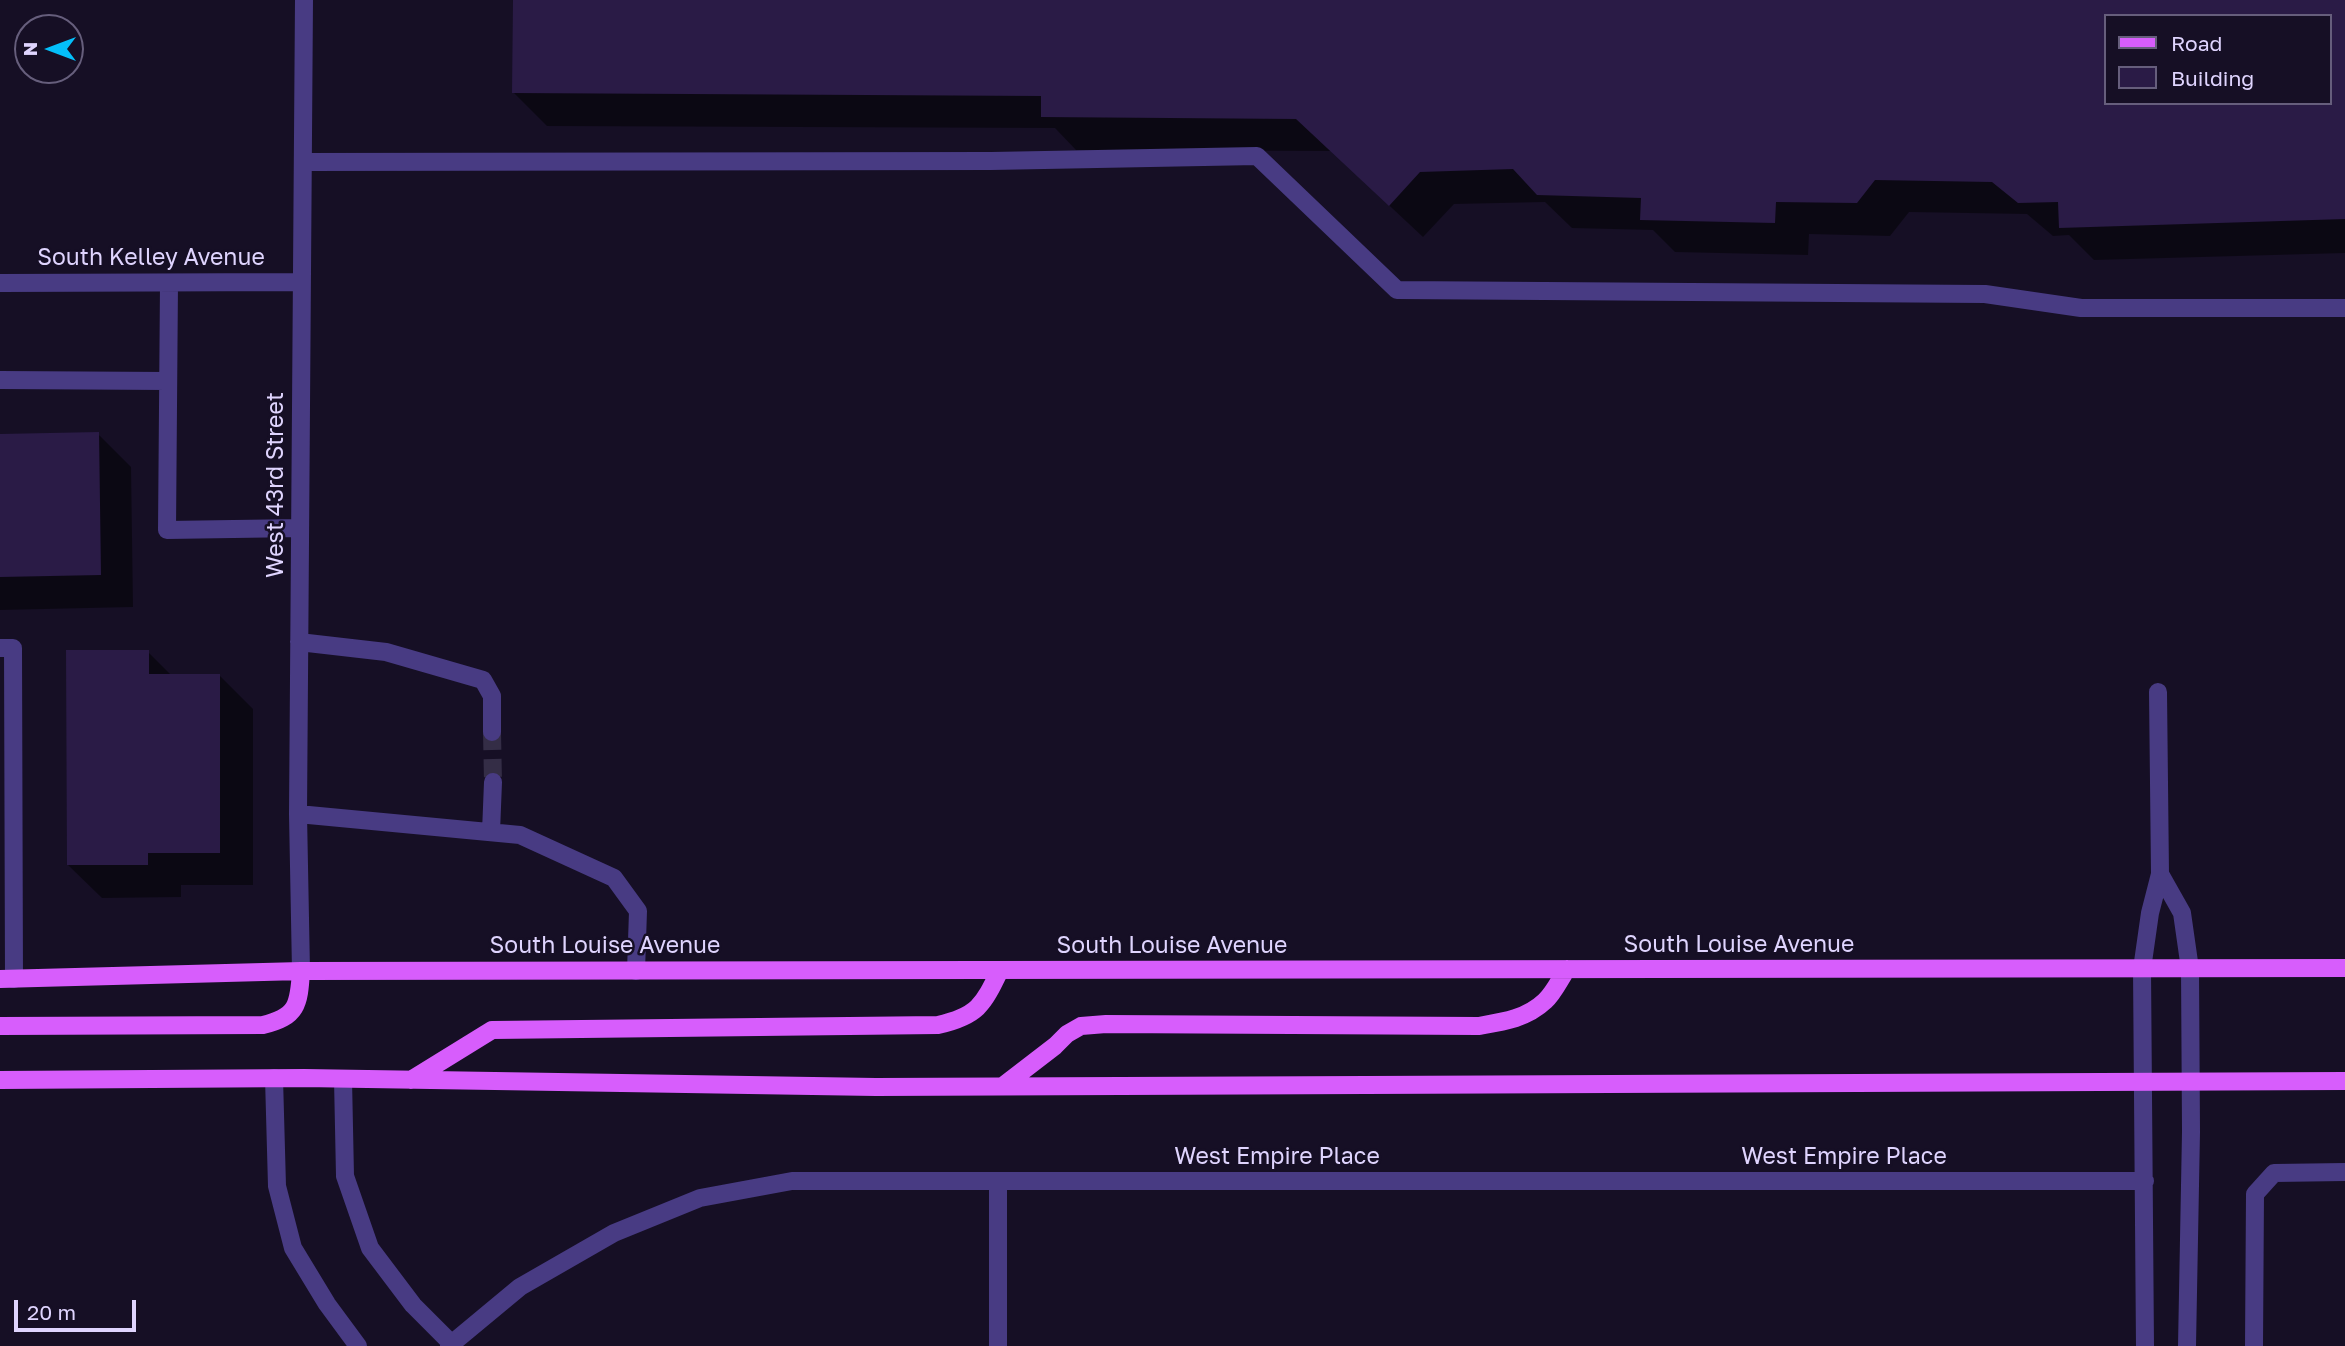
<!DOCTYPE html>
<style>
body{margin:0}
#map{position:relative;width:2345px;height:1346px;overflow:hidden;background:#160f25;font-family:"Golos Text",sans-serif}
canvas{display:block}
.legend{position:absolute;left:2104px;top:14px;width:228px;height:91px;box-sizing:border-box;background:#160f25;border:2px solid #665e7c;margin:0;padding:9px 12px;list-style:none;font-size:21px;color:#dfd4fe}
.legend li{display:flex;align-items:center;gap:14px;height:35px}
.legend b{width:35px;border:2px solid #665e7c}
.north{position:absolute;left:14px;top:14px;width:70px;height:70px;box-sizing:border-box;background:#160f25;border:2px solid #665e7c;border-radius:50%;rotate:270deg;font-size:19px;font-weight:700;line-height:28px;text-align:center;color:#dfd4fe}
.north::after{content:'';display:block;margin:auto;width:24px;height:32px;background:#04bffa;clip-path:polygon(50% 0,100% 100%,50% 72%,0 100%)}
.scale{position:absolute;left:14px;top:1300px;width:122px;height:32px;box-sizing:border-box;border:4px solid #dfd4fe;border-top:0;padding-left:9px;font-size:21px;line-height:24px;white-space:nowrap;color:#dfd4fe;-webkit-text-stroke:5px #160f25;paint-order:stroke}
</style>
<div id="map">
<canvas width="2345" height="1346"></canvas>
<ul class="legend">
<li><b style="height:9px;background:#d75dfc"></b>Road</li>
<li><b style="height:19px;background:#2a1b46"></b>Building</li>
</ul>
<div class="north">N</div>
<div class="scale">20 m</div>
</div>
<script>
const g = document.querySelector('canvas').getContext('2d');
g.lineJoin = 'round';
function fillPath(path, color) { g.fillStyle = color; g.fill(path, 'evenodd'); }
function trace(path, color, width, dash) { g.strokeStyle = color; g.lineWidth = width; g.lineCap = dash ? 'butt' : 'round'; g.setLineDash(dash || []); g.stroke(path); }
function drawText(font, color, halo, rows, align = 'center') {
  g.font = font + ' "Golos Text",sans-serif'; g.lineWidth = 5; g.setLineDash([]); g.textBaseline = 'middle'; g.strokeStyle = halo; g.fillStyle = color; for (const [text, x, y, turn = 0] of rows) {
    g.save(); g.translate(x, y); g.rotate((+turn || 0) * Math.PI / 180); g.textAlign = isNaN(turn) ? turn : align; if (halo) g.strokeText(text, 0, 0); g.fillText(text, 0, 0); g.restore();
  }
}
fillPath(new Path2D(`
 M514 0H2345V253L2094 260 2069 235 2053 236 2027 214 1909 212 1890 236 1809 234 1808 255 1675 252 1653 230 1572 228 1545 202 1454 204 1423 237 1331 151 1076 150 1055 128 547 126 514 93ZM2105 16H2329V103H2105Z
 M98 434 131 467 133 607 0 610V436Z
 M148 652 172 676H220L253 709V885H181V897L102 898 68 865Z`), '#0007');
fillPath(new Path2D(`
 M513 0H2345V219L2059 228 2058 202 2018 203 1992 182 1875 180 1857 203 1776 202 1775 223 1640 220 1641 198 1537 195 1513 169 1420 172 1389 206 1296 119 1041 117V96L512 93ZM2105 16H2329V103H2105Z
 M99 432 101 575 0 577V434Z
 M66 650H149V674H220V853H148V865H67Z`), '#2a1b46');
trace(new Path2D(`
 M492 732 493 782`), '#342d46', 18, [18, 9]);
trace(new Path2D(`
 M303 162 991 161 1257 156 1397 290 1985 294 2081 308H2345
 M0 283 302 282
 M169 283 167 530 300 528
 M0 380 168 381
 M299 642 386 652 483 680 492 696V732
 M0 648H13L14 979
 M298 814 520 835 614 878 638 911 636 971
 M491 832 493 782
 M2160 874 2182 913 2190 969 2191 1132 2187 1346
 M301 971 298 814 304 0
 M274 1078 277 1186 293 1248 327 1304 358 1346
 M343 1079 345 1176 370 1248 413 1305 452 1344
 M998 1181V1346
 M449 1346 520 1287 614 1233 700 1198 792 1181H2145
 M2145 1346 2142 969 2150 913 2160 874 2158 692
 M2254 1346 2255 1194 2274 1173 2345 1172`), '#483b83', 18);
trace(new Path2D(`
 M0 979 301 971 2345 968
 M0 1026 263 1025C297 1017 299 1005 301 971
 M0 1080 304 1078 876 1087 2345 1081
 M411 1080 492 1030 938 1025C978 1016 983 1005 1000 970
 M1003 1086 1055 1046 1067 1034 1081 1026 1106 1024 1478 1026C1502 1022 1526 1019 1545 1001 1554 993 1560 979 1567 969`), '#d75dfc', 18);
drawText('23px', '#dfd4fe', '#160f25', [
 ["South Kelley Avenue",151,258],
 ["West 43rd Street",276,485,-90],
 ["South Louise Avenue",1739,945],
 ["South Louise Avenue",605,946],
 ["South Louise Avenue",1172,946],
 ["West Empire Place",1277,1157],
 ["West Empire Place",1844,1157]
]);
</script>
